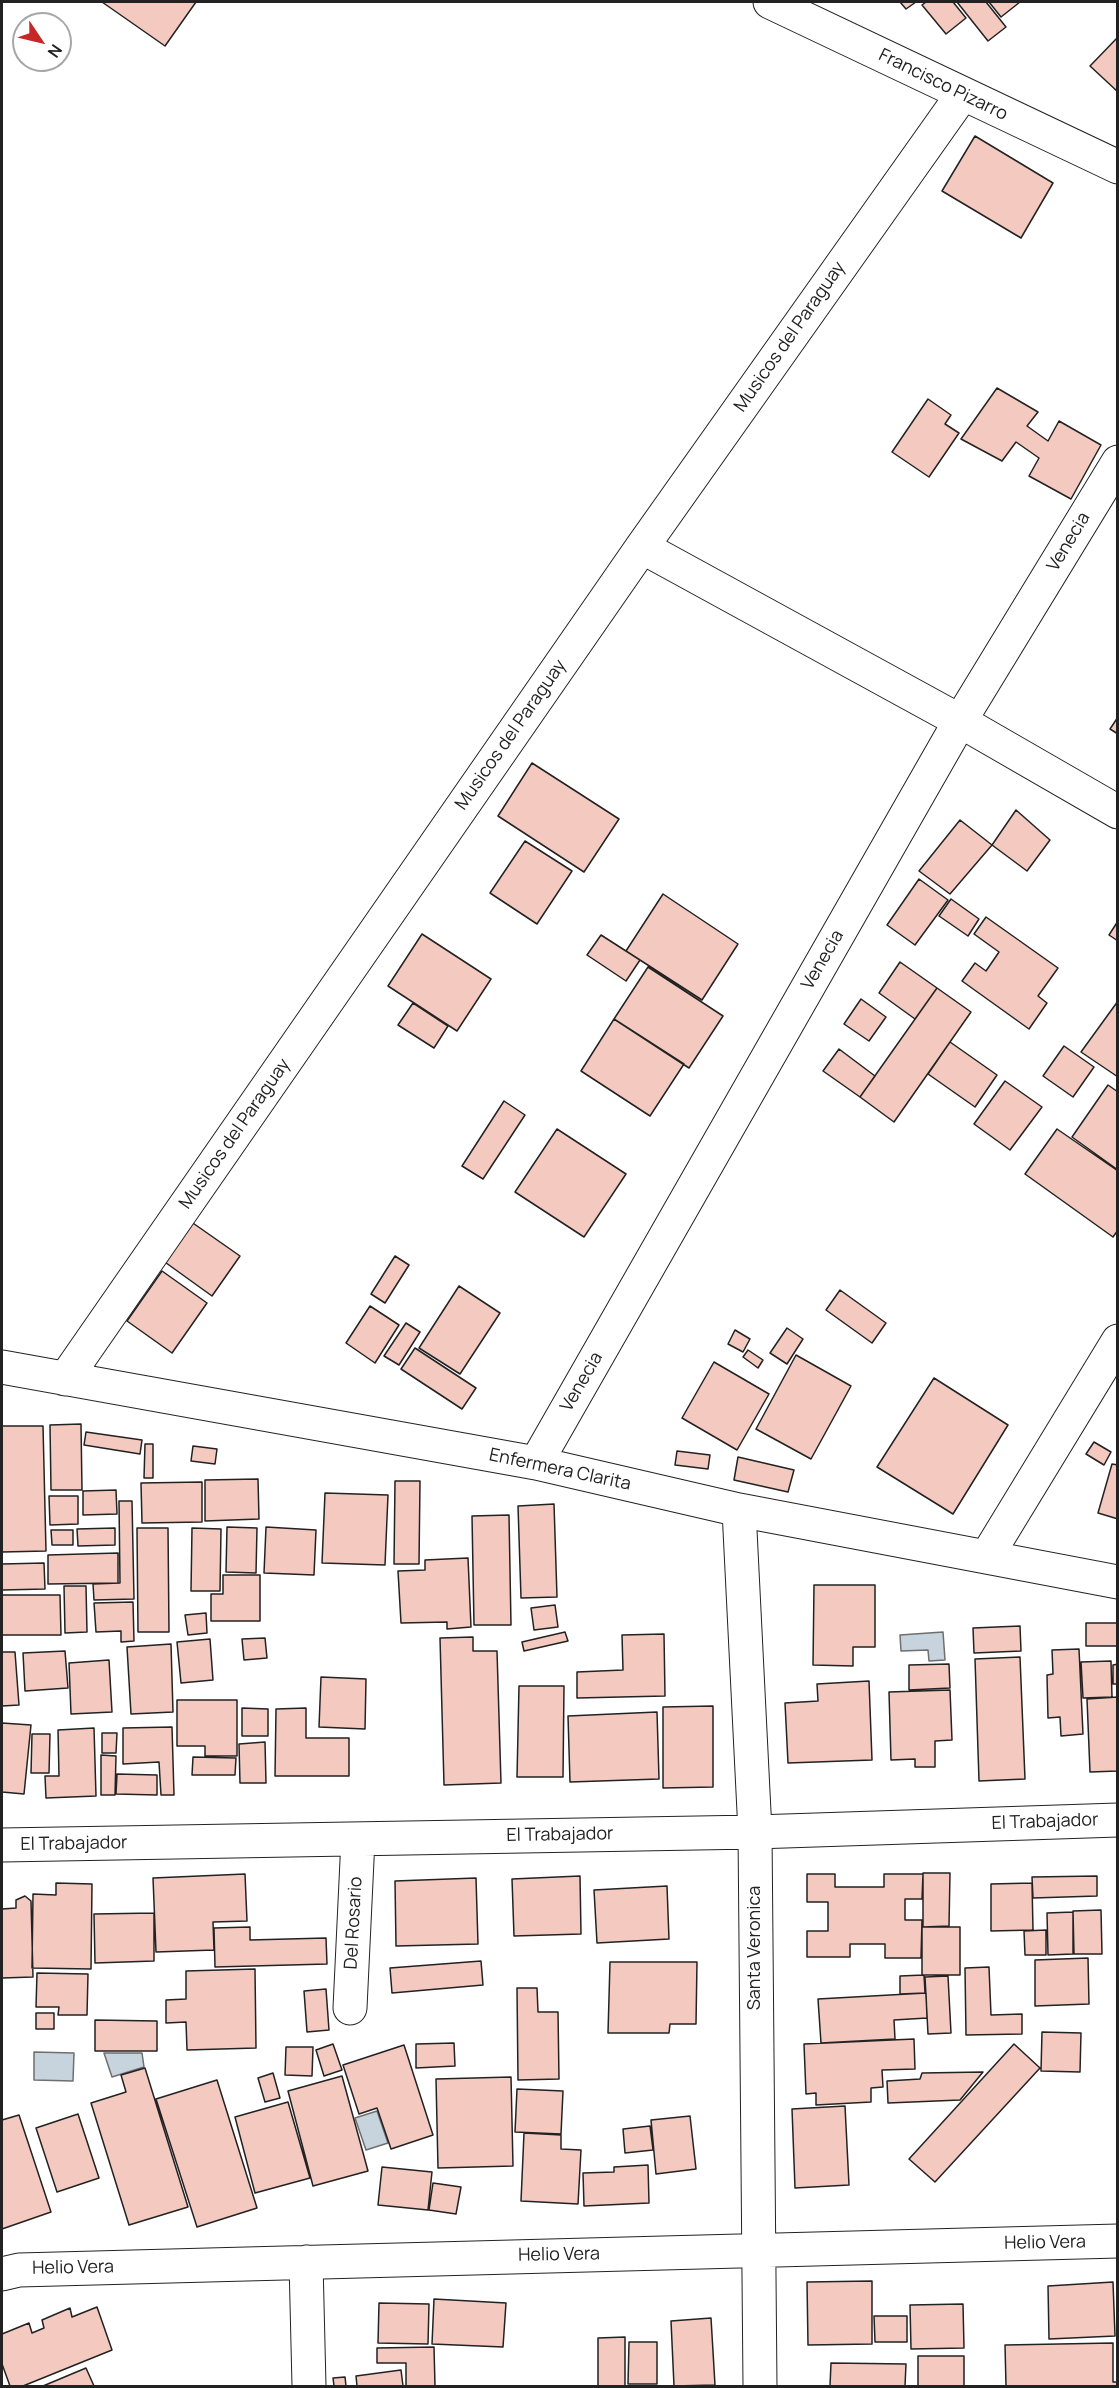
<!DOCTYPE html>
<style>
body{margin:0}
#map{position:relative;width:1119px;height:2388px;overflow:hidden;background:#fff;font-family:Manrope,sans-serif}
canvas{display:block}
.frame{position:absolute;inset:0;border:3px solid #222;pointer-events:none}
.north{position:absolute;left:12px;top:12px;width:60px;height:60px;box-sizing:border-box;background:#fff;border:2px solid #a7a7a7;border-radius:50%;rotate:125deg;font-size:16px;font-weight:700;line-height:24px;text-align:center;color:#222}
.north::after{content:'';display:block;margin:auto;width:21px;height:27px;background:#c62828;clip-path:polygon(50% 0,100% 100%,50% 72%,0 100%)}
</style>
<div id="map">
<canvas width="1119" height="2388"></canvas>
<div class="frame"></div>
<div class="north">N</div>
</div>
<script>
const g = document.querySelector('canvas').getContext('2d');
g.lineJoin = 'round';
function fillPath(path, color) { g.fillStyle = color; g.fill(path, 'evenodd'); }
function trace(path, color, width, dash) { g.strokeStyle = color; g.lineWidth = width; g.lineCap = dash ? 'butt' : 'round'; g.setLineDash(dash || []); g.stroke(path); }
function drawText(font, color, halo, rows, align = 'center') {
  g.font = font + ' Manrope,sans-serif'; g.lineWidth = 4.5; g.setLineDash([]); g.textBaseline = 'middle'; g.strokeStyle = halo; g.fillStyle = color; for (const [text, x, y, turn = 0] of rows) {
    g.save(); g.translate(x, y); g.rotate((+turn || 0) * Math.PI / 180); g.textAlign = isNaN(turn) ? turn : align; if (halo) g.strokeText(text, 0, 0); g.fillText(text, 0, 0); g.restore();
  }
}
const water = new Path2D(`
 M943 1632 945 1660 929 1661 928 1650 901 1651 900 1635Z
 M34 2052 74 2053 73 2081 34 2080Z
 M104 2053H142L144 2067 112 2077Z
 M377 2111 388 2143 366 2150 355 2118Z`);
fillPath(water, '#c7d3dd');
trace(water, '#6f6f6f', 1.5);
const building = new Path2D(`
 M102 2H196L165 46Z
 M900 2H916L906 9Z
 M926 2H953L966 18 946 34 922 5Z
 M957 2H986L1006 27 988 41Z
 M989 2H1020L1001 17Z
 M1118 37V92L1090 66Z
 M975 136 1053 183 1021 238 942 191Z
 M997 388 1038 412 1027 426 1048 441 1059 421 1101 445 1071 499 1029 476 1039 458 1016 442 1002 461 961 439Z
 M928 399 951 415 945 424 959 433 929 477 892 452Z
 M1118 717V734L1110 729Z
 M532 763 619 819 584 872 498 816Z
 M1016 810 1050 840 1027 871 992 845Z
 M960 820 992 845 950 894 919 871Z
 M525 841 572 871 537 924 490 893Z
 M919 879 948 900 915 945 887 925Z
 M663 894 738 944 702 1000 626 951Z
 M951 899 979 919 968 936 939 916Z
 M986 917 1058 968 1038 996 1047 1003 1029 1029 962 981 975 963 986 971 999 952 974 934Z
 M1118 921V941L1109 935Z
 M422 934 491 979 457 1031 388 986Z
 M601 935 640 960 626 981 587 955Z
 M900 962 937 988 915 1019 879 993Z
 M648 967 723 1016 689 1068 614 1019Z
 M937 988 971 1012 894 1122 860 1097Z
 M861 999 886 1017 869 1041 844 1024Z
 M1118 1001V1077L1081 1052Z
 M413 1003 448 1026 434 1048 398 1025Z
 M614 1019 684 1064 650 1116 581 1071Z
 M950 1042 997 1075 975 1107 928 1074Z
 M1064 1046 1094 1067 1073 1097 1043 1076Z
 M839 1049 875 1076 860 1097 823 1071Z
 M1005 1081 1042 1107 1010 1150 974 1124Z
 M1108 1085 1118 1092V1170L1072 1137Z
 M504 1101 525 1115 483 1179 462 1166Z
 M557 1129 626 1174 584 1237 515 1192Z
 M1057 1129 1118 1171V1230L1113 1237 1025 1174Z
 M190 1221 240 1256 212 1296 162 1260Z
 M395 1256 409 1265 385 1303 371 1294Z
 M162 1271 207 1303 172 1353 127 1321Z
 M459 1286 500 1313 460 1374 419 1348Z
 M840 1290 886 1323 872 1343 826 1310Z
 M370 1306 399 1325 375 1363 346 1343Z
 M406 1323 420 1332 399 1365 384 1356Z
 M787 1328 803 1339 787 1364 770 1353Z
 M735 1330 750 1339 743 1352 728 1344Z
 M415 1348 476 1388 462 1409 401 1369Z
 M748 1350 763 1360 758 1368 743 1357Z
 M796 1355 851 1386 811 1459 756 1429Z
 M714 1362 769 1394 737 1450 682 1418Z
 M934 1378 1008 1425 953 1514 877 1467Z
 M81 1424 82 1490H51L50 1425Z
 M2 1426H43L46 1551 2 1552Z
 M86 1432 142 1440 140 1454 84 1445Z
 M1094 1442 1111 1452 1104 1465 1086 1454Z
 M145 1444H153V1478H144Z
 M193 1446 217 1449 215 1464 191 1461Z
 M677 1451 710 1455 708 1469 675 1465Z
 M738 1457 794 1470 788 1492 734 1480Z
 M1112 1464 1118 1465V1519L1098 1513Z
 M258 1479 259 1519 205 1521V1480Z
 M395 1481H420L419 1564H394Z
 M202 1482V1522L142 1523 141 1483Z
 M116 1490 117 1514 83 1515V1491Z
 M325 1493 388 1495 385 1565 322 1563Z
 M49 1496H78V1524L50 1525Z
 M119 1501H132L134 1599 94 1600 93 1584 120 1583Z
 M554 1504 557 1597 521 1598 518 1506Z
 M509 1515 511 1625H474L472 1516Z
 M227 1527 257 1528 256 1573 226 1572Z
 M266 1527 316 1530 314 1575 264 1573Z
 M115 1528V1545L78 1546 77 1529Z
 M137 1528H168L169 1632H138Z
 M192 1528 221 1529 220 1591H191Z
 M51 1530H73V1545H52Z
 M118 1553V1583L48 1584V1555Z
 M468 1558 471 1627 447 1629V1622L401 1623 398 1571 425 1570V1560Z
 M44 1563 45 1589 2 1590V1564Z
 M223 1575H260V1621H211V1594H223Z
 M814 1585H875V1647H853V1666L813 1665Z
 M64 1586H86L87 1632 65 1633Z
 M2 1595H60L61 1635H2Z
 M133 1602 134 1641 121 1642V1631L96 1632 94 1603Z
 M555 1605 558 1627 534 1630 531 1608Z
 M206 1613 207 1633 188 1635 185 1615Z
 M1086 1623H1118V1646H1086Z
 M1020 1626 1021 1651 974 1653 973 1628Z
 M565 1632 568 1641 524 1651 522 1642Z
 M664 1634 665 1696 577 1698V1672L623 1670 622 1635Z
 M473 1637V1651H497L501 1783 444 1785 440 1638Z
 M265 1638 267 1658 244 1660 242 1639Z
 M210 1639 213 1680 181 1683 177 1642Z
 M171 1644 173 1712 131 1714 127 1647Z
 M1079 1649 1083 1734 1061 1736 1060 1717 1048 1718 1047 1675 1053 1674 1052 1650Z
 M65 1651 68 1688 25 1691 23 1653Z
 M2 1652H15L19 1705 2 1706Z
 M1020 1657 1025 1779 979 1781 975 1659Z
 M109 1660 112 1712 71 1714 69 1663Z
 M1111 1661 1112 1697 1083 1698 1081 1662Z
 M949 1664 950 1688 909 1690V1665Z
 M1118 1664V1684H1113V1665Z
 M321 1677 366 1679 365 1729 319 1727Z
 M869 1681 872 1760 788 1763 785 1703 818 1701 817 1684Z
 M519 1686H564L563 1777H517Z
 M950 1690 952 1740 935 1741V1767H915V1759L891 1760 889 1692Z
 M1118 1697V1771L1090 1772 1087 1699Z
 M177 1700H237V1756H205V1746H177Z
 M713 1706V1787L663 1788V1707Z
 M242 1708 268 1709V1736H242Z
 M306 1708V1738H349V1776H275L276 1709Z
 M657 1712 659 1779 570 1782 568 1716Z
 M2 1723 31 1725 24 1794 2 1792Z
 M172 1727 174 1795H161L159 1762 123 1764V1728Z
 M94 1728 96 1796 46 1798 45 1776H59L58 1730Z
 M102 1733H117L116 1753H102Z
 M32 1734H50L49 1773H31Z
 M265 1742 266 1783H240L239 1744Z
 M101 1755 116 1756 115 1795H101Z
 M193 1757 236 1758 235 1775H192Z
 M117 1774 157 1775V1795L116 1794Z
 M923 1873H950L949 1926 923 1927Z
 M245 1874 247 1921 213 1922 214 1950 156 1952 153 1878Z
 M807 1874H835V1887H884V1874H923L922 1899H905V1920H922L921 1958H885V1944H850V1957H807V1931H828V1902H807Z
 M580 1876 581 1934 514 1936 512 1879Z
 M1097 1876V1896L1033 1898 1032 1877Z
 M476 1878 478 1944 396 1946 395 1881Z
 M56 1883 92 1884 91 1969 32 1968 33 1894 56 1895Z
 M1032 1883 1033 1930 991 1931V1884Z
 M667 1886 669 1939 597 1943 594 1890Z
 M25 1896 31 1901 33 1977 2 1978V1909L16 1908V1900Z
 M1101 1910 1102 1954H1074L1073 1911Z
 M1073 1912V1954L1048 1955 1047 1913Z
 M154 1913V1961L95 1963 94 1914Z
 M250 1927V1940L326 1938 327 1964 215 1967 214 1928Z
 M922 1927H960V1975H922Z
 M1046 1930V1955H1025L1024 1931Z
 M1088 1958 1089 2004 1035 2006V1960Z
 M481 1961 483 1985 392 1993 390 1968Z
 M610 1962H697L696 2024H670L669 2033H608Z
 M989 1967 991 2015 1022 2014V2034L966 2035 965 1968Z
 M255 1969 256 2048 187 2050 186 2022 166 2023V2000L186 1999V1971Z
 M37 1973 88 1974 87 2015H58L59 2007H36Z
 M924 1975 925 1993 900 1994V1976Z
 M948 1976 951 2033 928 2034 925 1977Z
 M517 1988H537L538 2012H558L559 2079 518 2080Z
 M326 1989 329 2030 307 2032 304 1991Z
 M926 1993 927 2018 894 2020 895 2039 821 2043 818 1999Z
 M36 2013H54V2029H36Z
 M95 2020 157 2021V2051H95Z
 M1042 2032 1081 2033 1080 2072 1041 2071Z
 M914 2039 915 2069 882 2070 883 2087 871 2088V2102L816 2105V2093L806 2094 804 2044Z
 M454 2043 455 2066 416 2068V2044Z
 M333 2044 342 2070 324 2076 316 2050Z
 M1014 2044 1040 2068 935 2182 909 2159Z
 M404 2045 433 2135 391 2149 377 2108 359 2114 343 2065Z
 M286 2047H313L312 2076 285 2075Z
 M145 2068 188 2207 129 2225 91 2103 126 2092 121 2075Z
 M983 2072 960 2100 888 2103 887 2081 920 2079 922 2073Z
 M273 2073 280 2098 265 2102 258 2078Z
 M342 2076 368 2171 313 2186 288 2091Z
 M511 2077 513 2166 438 2168 436 2079Z
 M217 2080 257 2208 197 2227 156 2099Z
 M517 2089 563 2091 561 2134 515 2132Z
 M288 2102 310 2178 255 2193 235 2117Z
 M845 2106 849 2185 795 2188 792 2109Z
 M78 2114 99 2178 57 2192 36 2128Z
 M19 2115 51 2212 2 2229V2120Z
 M690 2116 696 2169 656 2174 651 2120Z
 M650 2126 653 2150 625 2153 623 2129Z
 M524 2133 561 2135V2149L581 2150 578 2204 521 2201Z
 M648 2165 649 2203 584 2206 583 2173 614 2172V2167Z
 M382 2167 432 2172 428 2210 378 2205Z
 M433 2183 461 2187 456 2214 429 2210Z
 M872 2281V2344L808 2345 807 2282Z
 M1113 2282 1115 2336 1049 2339 1048 2286Z
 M434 2299 506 2303 503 2347 432 2344Z
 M379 2303 429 2304 428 2344 378 2343Z
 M963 2304 964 2348 911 2349 910 2305Z
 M97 2307 112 2350 23 2386H10L2 2364V2334L29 2323 32 2333 44 2328 42 2320 70 2308 72 2317Z
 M874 2316H907V2342H875Z
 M711 2318 715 2385 674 2386 671 2321Z
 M625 2337V2386H598V2338Z
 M629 2342H657V2384H628Z
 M1113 2343V2382H1118V2386H1006L1005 2345Z
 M434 2347 435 2386H406V2363H377V2348Z
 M918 2356H964V2386H918Z
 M831 2363 906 2364 905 2386H830Z
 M86 2368 94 2386H43Z
 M401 2370 403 2386H357L356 2376Z
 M345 2377 346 2386H334L333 2378Z`);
fillPath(building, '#f3c9c0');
trace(building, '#222', 1.5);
const minor = new Path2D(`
 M642 547 960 721 1118 812
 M2 1367 536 1463 739 1510 1118 1582
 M65 1379 642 547 962 95
 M536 1463 960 721 1118 462
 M739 1510 755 1832 760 2386
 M987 1556 1118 1341
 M2 1845 755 1832 1118 1820
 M350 2008 358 1839
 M306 2262 309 2386
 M2 2274 19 2270 1118 2241`);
const tertiary = new Path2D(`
 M770 2 1118 167`);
trace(minor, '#222', 35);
trace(tertiary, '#222', 35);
trace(minor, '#fff', 33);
trace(tertiary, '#fff', 33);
drawText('18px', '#222', '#fff', [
 ["Francisco Pizarro",943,85,26],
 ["Musicos del Paraguay",790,337,-55],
 ["Venecia",1069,542,-59],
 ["Musicos del Paraguay",511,735,-55],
 ["Venecia",823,960,-60],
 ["Musicos del Paraguay",235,1134,-55],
 ["Venecia",582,1382,-60],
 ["Enfermera Clarita",560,1470,12],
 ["El Trabajador",1045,1822,-2],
 ["El Trabajador",560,1835,-1],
 ["El Trabajador",74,1844,-1],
 ["Del Rosario",354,1923,-87],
 ["Santa Veronica",755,1948,-90],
 ["Helio Vera",1045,2243,-1],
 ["Helio Vera",559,2255,-1],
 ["Helio Vera",73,2268,-1]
]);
</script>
